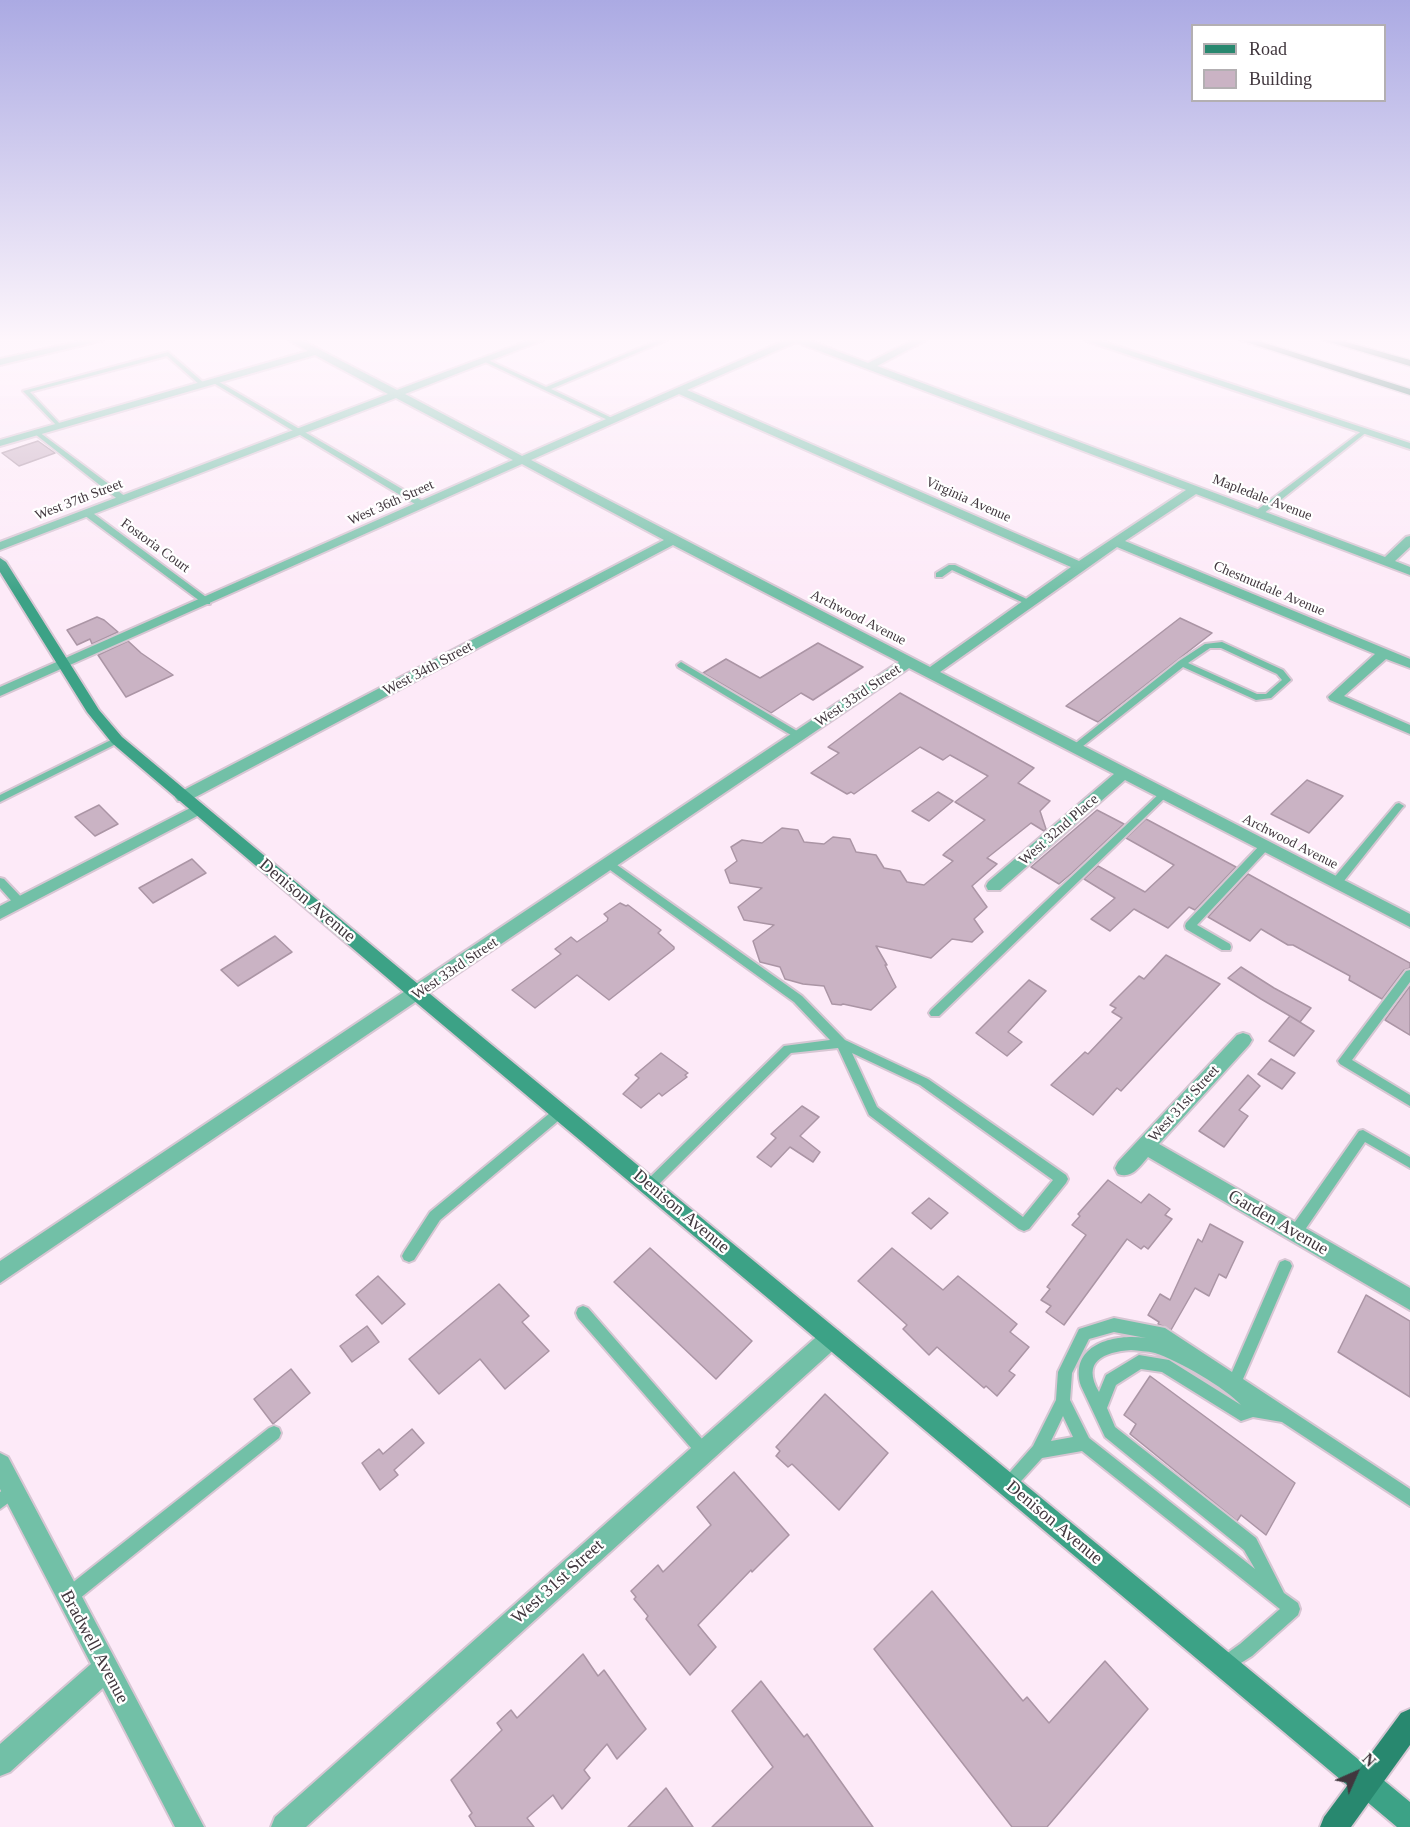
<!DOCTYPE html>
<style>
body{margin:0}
#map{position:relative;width:1410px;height:1827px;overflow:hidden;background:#fdeaf8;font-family:Georgia,serif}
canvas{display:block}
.legend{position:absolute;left:1191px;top:24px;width:195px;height:78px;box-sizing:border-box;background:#fff;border:2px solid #b3afb2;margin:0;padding:8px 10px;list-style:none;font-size:18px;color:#41373e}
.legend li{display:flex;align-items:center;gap:12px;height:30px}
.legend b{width:30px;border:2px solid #b3afb2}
.north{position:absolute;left:1326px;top:1743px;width:60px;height:60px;-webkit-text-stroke:4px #fff;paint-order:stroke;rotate:45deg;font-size:16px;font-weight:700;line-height:24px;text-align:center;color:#41373e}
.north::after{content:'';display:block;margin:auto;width:21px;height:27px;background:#41373e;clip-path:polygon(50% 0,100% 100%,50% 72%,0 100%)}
</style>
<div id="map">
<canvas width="1410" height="1827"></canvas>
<ul class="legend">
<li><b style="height:8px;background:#28886f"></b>Road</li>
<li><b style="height:16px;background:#cab3c4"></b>Building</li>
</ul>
<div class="north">N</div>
</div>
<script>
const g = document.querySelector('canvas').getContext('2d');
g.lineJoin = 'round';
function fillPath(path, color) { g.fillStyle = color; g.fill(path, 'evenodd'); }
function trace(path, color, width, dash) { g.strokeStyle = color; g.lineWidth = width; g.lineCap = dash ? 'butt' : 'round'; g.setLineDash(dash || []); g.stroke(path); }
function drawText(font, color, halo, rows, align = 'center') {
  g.font = font + ' Georgia,serif'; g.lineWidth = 4.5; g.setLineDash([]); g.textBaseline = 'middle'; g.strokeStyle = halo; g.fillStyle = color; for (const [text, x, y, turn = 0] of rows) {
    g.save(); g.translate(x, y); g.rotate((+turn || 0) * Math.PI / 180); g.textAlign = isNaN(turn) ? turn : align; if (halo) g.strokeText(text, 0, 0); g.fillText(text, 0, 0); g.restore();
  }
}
const building = new Path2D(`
 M38 441 55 453 19 466 2 453Z
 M97 617 104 620 118 632 92 644 90 639 77 645 67 630Z
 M1180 618 1212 633 1098 722 1066 706Z
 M128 641 141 653 173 675 126 697 98 655Z
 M818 643 863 667 813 700 801 693 771 713 703 673 726 659 760 678Z
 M900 693 1034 768 1018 783 1050 801 1040 811 1046 829 1044 831 1031 823 987 858 997 864 972 886 987 907 974 919 983 932 972 942 952 939 931 958 876 946 887 965H885L896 987 871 1010 843 1004 841 1005 832 1004 824 986 803 984 785 979 780 967 760 962 753 941 774 925 744 920 738 907 762 888 730 883 725 870 737 861 731 847 742 840 762 843 782 828 798 830 804 842 824 844 833 837 850 839 856 852 876 855 884 868 900 871 907 882 924 885 953 861 943 855 946 852 985 820 955 802 988 776 950 755 943 760 920 747 854 794 851 792 847 794 811 773 839 753 828 747Z
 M1307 780 1343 796 1309 833 1271 814Z
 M938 792 953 801 929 821 912 811Z
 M99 805 118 824 95 836 75 817Z
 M1097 810 1124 824 1072 873 1059 884 1031 867Z
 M1146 819 1236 867 1195 910 1189 907 1168 928 1134 909 1110 931 1091 919 1115 898 1084 879 1098 866 1145 892 1174 865 1126 838Z
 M192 859 206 873 153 903 139 888Z
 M1248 874 1410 963V968L1404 970 1382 999 1349 980 1350 976 1293 945H1288L1261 929 1250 941 1208 917Z
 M620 903 626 906 628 905 661 930 658 933 674 947V949L609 1000 577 975 535 1008 512 990 561 954 555 949 571 937 577 942 607 921 608 918 604 914Z
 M275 936 292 952 238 986 221 970Z
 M1166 955 1220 984 1121 1091 1117 1088 1093 1115 1051 1085 1085 1052 1088 1054 1122 1018 1112 1012 1116 1008 1110 1005 1139 976 1144 979Z
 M1241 967 1274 988 1311 1008 1300 1022 1261 999 1228 978Z
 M1029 980 1046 991 1008 1032 1022 1042 1007 1056 976 1033Z
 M1410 986V1035L1385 1020Z
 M1290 1016 1314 1031 1294 1056 1269 1041Z
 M661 1053 688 1073 685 1075 687 1077 662 1096 659 1093 641 1108 623 1094 639 1078 635 1075Z
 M1271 1059 1295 1073 1282 1089 1258 1074Z
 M1248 1075 1260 1086 1239 1110 1248 1116 1224 1147 1199 1131Z
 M802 1106 819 1117 800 1136 820 1152 813 1162 790 1147 771 1167 757 1157 776 1138 771 1134Z
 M1108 1180 1141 1203 1149 1194 1170 1209 1165 1215 1172 1219 1148 1249 1144 1246 1141 1249 1127 1239 1064 1325 1046 1312 1051 1306 1041 1300 1050 1289 1047 1287 1086 1235 1072 1225 1080 1216 1078 1214Z
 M929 1198 948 1213 931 1229 912 1213Z
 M1210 1224 1243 1242 1226 1278 1219 1274 1209 1296 1195 1288 1171 1330 1158 1324 1159 1322 1148 1315 1160 1294 1170 1300 1198 1239 1202 1242Z
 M650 1248 752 1341 716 1379 614 1282Z
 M892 1248 943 1290 958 1276 1017 1324 1010 1332 1029 1347 1009 1371 1015 1375 997 1396 986 1386 984 1388 937 1347 929 1355 903 1329 907 1325 858 1281Z
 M378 1276 405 1304 382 1324 356 1295Z
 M499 1284 529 1316 522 1322 549 1351 505 1389 480 1359 439 1394 409 1359Z
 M1366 1295 1410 1321V1397L1338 1352Z
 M367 1326 379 1342 352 1362 340 1346Z
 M291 1369 310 1393 273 1424 254 1399Z
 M1150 1376 1295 1483 1266 1535 1241 1515 1237 1521 1130 1434 1136 1424 1124 1415Z
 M825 1394 888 1453 839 1510 792 1464 788 1467 776 1456 780 1451 776 1447Z
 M412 1429 424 1443 394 1470 398 1475 380 1490 362 1463 379 1449 383 1454Z
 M734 1472 789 1535 752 1572 751 1570 698 1625 716 1647 690 1675 646 1619 648 1616 634 1599 636 1597 631 1591 658 1565 663 1572 711 1525 697 1507Z
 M932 1591 1023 1701 1027 1697 1049 1723 1105 1661 1148 1709 1047 1827H1012L874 1649Z
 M583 1654 598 1676 604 1670 646 1729 617 1759 607 1744 584 1770 590 1778 562 1809 553 1795 527 1818 534 1827H476L469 1816 472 1813 451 1780 502 1730 497 1723 511 1710 517 1718Z
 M761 1681 804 1737 807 1734 873 1827H712L773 1767 732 1711Z
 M666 1788 693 1827H628Z`);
fillPath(building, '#cab3c4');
trace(building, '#ab95a5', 1.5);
const service = new Path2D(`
 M659 340H667L551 389 614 419 615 420 612 422 481 360 486 359 546 387Z
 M168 352 204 383V385H200L167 356 30 392 61 425 62 426 59 428 23 391Z
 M214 379 426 503 427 505 420 507 212 382 211 381Z
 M1363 430 1368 431 1263 514H1257V510Z
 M35 432H39L126 497V501H120L35 434Z
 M84 511H90L210 600V604H204L84 515Z
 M949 565H955L1033 602 1029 604H1026L952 570 942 577H936V573Z
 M1222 642 1283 670 1291 680 1271 698 1256 700 1183 667 1078 750H1072L1070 748 1072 746 1179 661 1205 644ZM1210 648H1221L1277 674 1282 680 1266 694H1257L1188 663Z
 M681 662 802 734 804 736 802 738H796L678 667 677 665Z
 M117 737 120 738 122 740 120 742 0 802V795Z
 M1164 791 1167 792 1169 794 1167 796 939 1016H931L929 1013 931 1010 1161 792Z
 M1399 803 1404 806 1402 808 1340 886H1332L1331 883 1332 880 1396 804Z
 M1265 843 1270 846 1269 848 1197 925 1230 944 1231 947 1230 950H1222L1186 929 1185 926 1186 923 1261 844Z
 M610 860 802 996 845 1040 928 1079 1066 1175 1068 1179 1066 1183 1029 1229 1024 1231 1019 1229 869 1115 838 1048 791 1053 653 1190 649 1192 645 1190 643 1186 645 1182 784 1046 830 1040 794 1002 606 867 605 864ZM852 1053 920 1085 1053 1180 1023 1217 877 1107Z
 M0 878 4 879 24 900 25 903 24 906H16L0 888Z
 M1410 970V982L1352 1060 1410 1095V1106L1340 1064 1338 1061 1406 971Z
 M560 1107 564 1108 566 1112 564 1116 440 1220 414 1260 409 1262 404 1260 402 1256 404 1252 430 1212 556 1108Z
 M1363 1130 1410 1157V1168L1365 1142 1300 1237 1295 1239 1290 1237 1288 1233 1290 1229 1359 1131Z
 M1285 1260 1290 1262 1292 1266 1243 1379 1410 1489V1506L1282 1422 1253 1417 1241 1421 1162 1372 1141 1369 1116 1385 1107 1408 1115 1427 1256 1538 1284 1593 1298 1603 1300 1609 1298 1615 1252 1656 1225 1673 1219 1671 1217 1665 1219 1659 1240 1644 1280 1609 1082 1451 1042 1458 1013 1490 1008 1493 1003 1490 1000 1485 1003 1480 1033 1446 1056 1400 1058 1372 1079 1329 1114 1318 1165 1328 1232 1372 1280 1262ZM1114 1332 1146 1338C1116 1333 1068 1344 1081 1386L1105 1437 1244 1550 1255 1569 1089 1438 1070 1400 1072 1373 1089 1339ZM1131 1350C1139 1351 1147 1351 1155 1353 1177 1360 1226 1388 1241 1405L1169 1360 1139 1355 1106 1375 1099 1392C1081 1361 1104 1352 1131 1350ZM1063 1416 1073 1437 1051 1441Z
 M583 1306 588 1308 709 1447 711 1452 709 1457 704 1459 699 1457 578 1318 576 1313 578 1308Z
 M274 1426 279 1428 281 1433 279 1438 74 1603 68 1605 62 1603 60 1597 62 1591 269 1428Z
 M13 1483 18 1486 21 1491 18 1496 0 1509V1492Z`);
const minor = new Path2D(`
 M86 340H103L0 365V359Z
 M289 340H301L397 390 530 340H543L405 394 522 456 786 340H808L868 363 914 340H926L877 366 1385 557 1406 537 1410 536V547L1395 561 1410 567V575L1196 494 1125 541 1410 659V668L1386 659 1344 696 1410 725V734L1330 700 1328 697 1375 654 1117 547 940 672 1410 914V927L1125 780 1000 890H988L986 886 988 882 1114 774 909 668 0 1283V1261L899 662 673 545 188 801H178L175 797 178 793 664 540 522 464 0 696V687L513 460 396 398 0 550V542L388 394 315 355 0 446V440L308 351ZM796 342 1186 490 1079 561 687 390ZM679 394 1071 567 930 667 531 460Z
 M1084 340H1098L1410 443V449Z
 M198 804 203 805 206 809 203 813 0 919V906Z
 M1243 1033 1249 1035 1252 1040 1249 1045 1159 1144 1410 1288V1310L1148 1157C1139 1167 1132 1179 1118 1174L1115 1168 1118 1162 1237 1035Z
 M831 1327 839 1331 842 1338 839 1345 306 1827H271L275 1817 823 1331Z
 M0 1453 8 1457 204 1827H175L103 1688 10 1772 0 1776V1744L91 1664 0 1489Z`);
const secondary = new Path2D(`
 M0 558 6 562 99 710 122 737 424 989 1410 1802V1827H1397L412 999 112 743 87 712 0 572Z`);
const primary = new Path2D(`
 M1410 1709V1745L1351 1827H1320L1324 1817 1401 1713Z`);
const motorway = new Path2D(`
 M1240 340H1255L1410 389V395Z
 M1323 340H1339L1410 360V366Z`);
trace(service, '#d7c6d3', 4);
trace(minor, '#d7c6d3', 4);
trace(secondary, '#d7c6d3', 4);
trace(primary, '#d7c6d3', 4);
trace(motorway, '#d7c6d3', 3);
fillPath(service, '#72c0a7');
fillPath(minor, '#72c0a7');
fillPath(secondary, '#3ca286');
fillPath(primary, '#28886f');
fillPath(motorway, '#2c705d');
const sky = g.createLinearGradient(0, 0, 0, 596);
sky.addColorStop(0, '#abaae3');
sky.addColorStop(0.57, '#fef6fc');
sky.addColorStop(1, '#fef6fc00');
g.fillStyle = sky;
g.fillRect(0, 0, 1410, 596);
drawText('14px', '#41373e', '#fff', [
 ["Mapledale Avenue",1262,498,21],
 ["West 37th Street",79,500,-21],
 ["Virginia Avenue",968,500,24],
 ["West 36th Street",391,503,-24],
 ["Fostoria Court",155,546,36],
 ["Chestnutdale Avenue",1269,589,23],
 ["Archwood Avenue",858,618,27],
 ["Archwood Avenue",1290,842,27]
]);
drawText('15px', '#41373e', '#fff', [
 ["West 34th Street",428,669,-28],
 ["West 33rd Street",858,696,-34],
 ["West 32nd Place",1059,830,-41],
 ["West 33rd Street",455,969,-34],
 ["West 31st Street",1184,1104,-48]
]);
drawText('18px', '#41373e', '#fff', [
 ["Denison Avenue",307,901,40],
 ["Denison Avenue",681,1212,40],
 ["Garden Avenue",1278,1223,30],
 ["Denison Avenue",1054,1523,40],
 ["West 31st Street",558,1582,-42],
 ["Bradwell Avenue",94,1647,62]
]);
</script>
